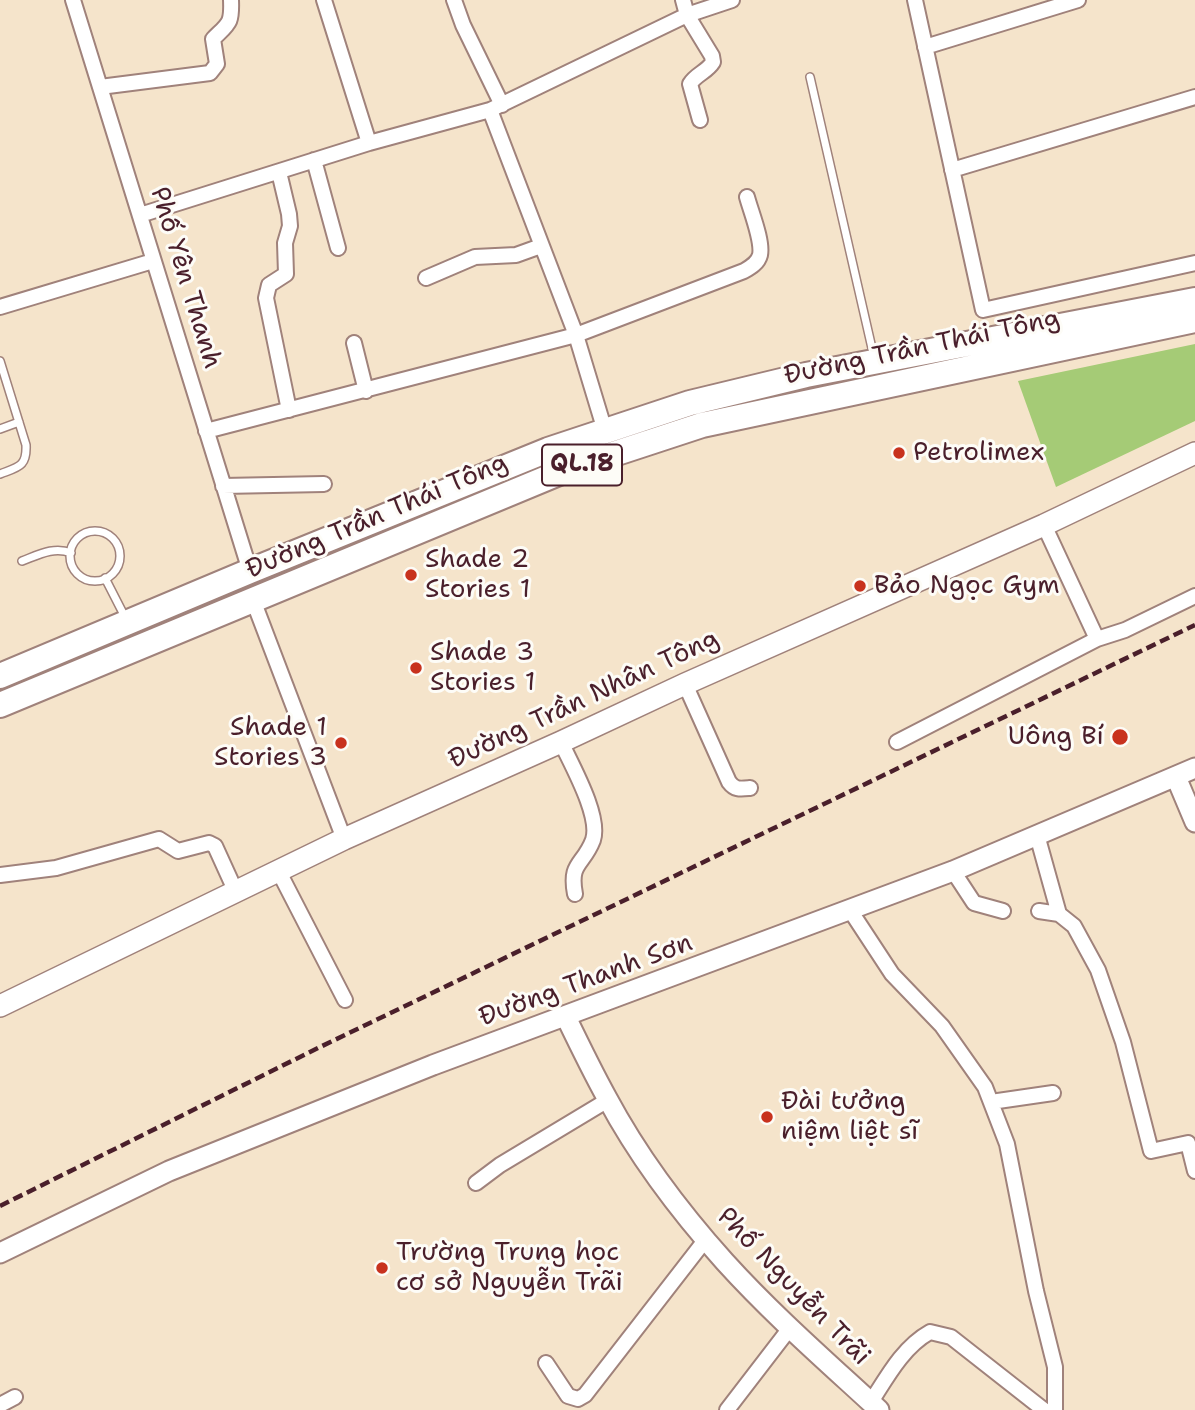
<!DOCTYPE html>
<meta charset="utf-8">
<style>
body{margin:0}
canvas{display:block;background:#f5e4cb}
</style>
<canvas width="1195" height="1410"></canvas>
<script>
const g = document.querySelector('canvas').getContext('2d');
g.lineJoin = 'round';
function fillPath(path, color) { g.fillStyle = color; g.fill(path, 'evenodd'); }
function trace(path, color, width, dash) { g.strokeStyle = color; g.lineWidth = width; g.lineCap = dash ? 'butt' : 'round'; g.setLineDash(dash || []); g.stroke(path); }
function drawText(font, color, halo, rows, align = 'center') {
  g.font = font + ' "Shantell Sans",sans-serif'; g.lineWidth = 6; g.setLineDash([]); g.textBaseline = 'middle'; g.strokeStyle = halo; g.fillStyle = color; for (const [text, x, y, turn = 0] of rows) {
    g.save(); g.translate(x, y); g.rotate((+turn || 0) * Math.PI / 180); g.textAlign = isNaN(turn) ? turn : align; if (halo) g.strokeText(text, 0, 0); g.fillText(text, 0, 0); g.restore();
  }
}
fillPath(new Path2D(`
 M1195 344V421L1056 487 1018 381Z`), '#a5cb76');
const lane = new Path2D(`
 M810 77 874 357
 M0 361 26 445C27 467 18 467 0 474
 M0 429 19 422
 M70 556a25 25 0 1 1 50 0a25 25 0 1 1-50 0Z
 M22 561C38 555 54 546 71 553
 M105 578 126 619`);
const street = new Path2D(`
 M73 0 250 571
 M324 0 369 143
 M454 0 463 25 502 105
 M683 0 687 15 712 56 713 62C707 72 696 74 690 84L700 120
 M915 0 983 310 1195 263
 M925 47 1078 0
 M100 87 210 73 217 64 213 39C229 23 232 24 231 0
 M490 110 576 335 605 431
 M314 160 338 248
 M952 170 1195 97
 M279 172 289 214 290 226 285 243 286 274 269 285 266 298 289 410
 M140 215 369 143 490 110 687 15 732 0
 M426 278 475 257 516 255 541 246
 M0 307 153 261
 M354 343 366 391
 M206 431 576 335 744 271C751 267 758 263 760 255 763 241 751 212 747 197
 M223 486 324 484
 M1044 525 1097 639 1125 630 1195 596
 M253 600 344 839
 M685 684 729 782C735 790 740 789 750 788
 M561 742C571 764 601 816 593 840 583 866 569 862 575 894
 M897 742 1097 639
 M1037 835 1059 914
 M278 870 345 1000
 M953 871 974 903 1003 911
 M0 875 56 868 159 839 178 851 209 843 215 846 235 890
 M850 910 892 974 942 1026 985 1087 1007 1144 1036 1291 1055 1367V1410
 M1039 911 1059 914 1074 926 1098 970 1123 1042 1151 1151 1188 1143 1195 1171
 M991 1102 1053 1093
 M476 1183 500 1165 608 1100
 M546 1363 568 1396 578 1399 585 1395 706 1239
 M871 1402C887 1377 903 1347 930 1332L951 1337 1044 1410
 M0 1405 15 1397
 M727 1410 790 1328`);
const secondary = new Path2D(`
 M1176 777 1195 822
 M566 1017C579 1044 592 1071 607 1098 638 1156 681 1213 725 1262 773 1315 827 1362 879 1410
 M0 1253 169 1171 433 1065 953 871 1195 768`);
const primary = new Path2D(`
 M0 1006 344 839 561 742 685 684 1044 525 1195 453`);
const highway = new Path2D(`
 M0 676 250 571 548 450 690 403 806 375 1195 300
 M0 705 571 468 702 425 1195 320`);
trace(lane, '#a0827b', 10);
trace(street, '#a0827b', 18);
trace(secondary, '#a0827b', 23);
trace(primary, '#a0827b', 24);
trace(highway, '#a0827b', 28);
trace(lane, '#fff', 7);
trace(street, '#fff', 14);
trace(secondary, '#fff', 19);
trace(primary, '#fff', 21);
trace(highway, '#fff', 24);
trace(new Path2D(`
 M0 1206 318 1048 1195 625`), '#4a1f2b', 4.5, [10, 5]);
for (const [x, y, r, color] of [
 [899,453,7,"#c8321e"],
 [411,575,7,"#c8321e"],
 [860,586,7,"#c8321e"],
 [416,668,7,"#c8321e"],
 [1120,737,9,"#c8321e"],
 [341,743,7,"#c8321e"],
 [767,1117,7,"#c8321e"],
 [382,1268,7,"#c8321e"]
]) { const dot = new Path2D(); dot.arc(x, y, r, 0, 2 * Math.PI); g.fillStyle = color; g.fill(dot); trace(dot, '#fdfcf7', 2.5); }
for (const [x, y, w] of [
 [582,465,80]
]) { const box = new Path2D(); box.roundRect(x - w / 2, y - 20.5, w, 41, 5); g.fillStyle = '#fdfcf7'; g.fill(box); trace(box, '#4a1f2b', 2); }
drawText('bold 24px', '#4a1f2b', null, [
 ["QL.18",582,465]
]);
drawText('26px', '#4a1f2b', '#fdfcf7', [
 ["Phố Yên Thanh",185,278,73],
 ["Đường Trần Thái Tông",922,348,-12],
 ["Đường Trần Thái Tông",377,517,-23],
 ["Đường Trần Nhân Tông",584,700,-25],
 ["Đường Thanh Sơn",586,981,-20],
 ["Phố Nguyễn Trãi",793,1287,46]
]);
drawText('26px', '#4a1f2b', '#fdfcf7', [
 ["Petrolimex",913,453],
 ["Shade 2",425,560],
 ["Stories 1",425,590],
 ["Bảo Ngọc Gym",874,586],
 ["Shade 3",430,653],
 ["Stories 1",430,683],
 ["Shade 1",327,728,"right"],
 ["Stories 3",327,758,"right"],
 ["Uông Bí",1104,737,"right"],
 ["Đài tưởng",781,1102],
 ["niệm liệt sĩ",781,1132],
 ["Trường Trung học",396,1253],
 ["cơ sở Nguyễn Trãi",396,1283]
], 'left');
</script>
